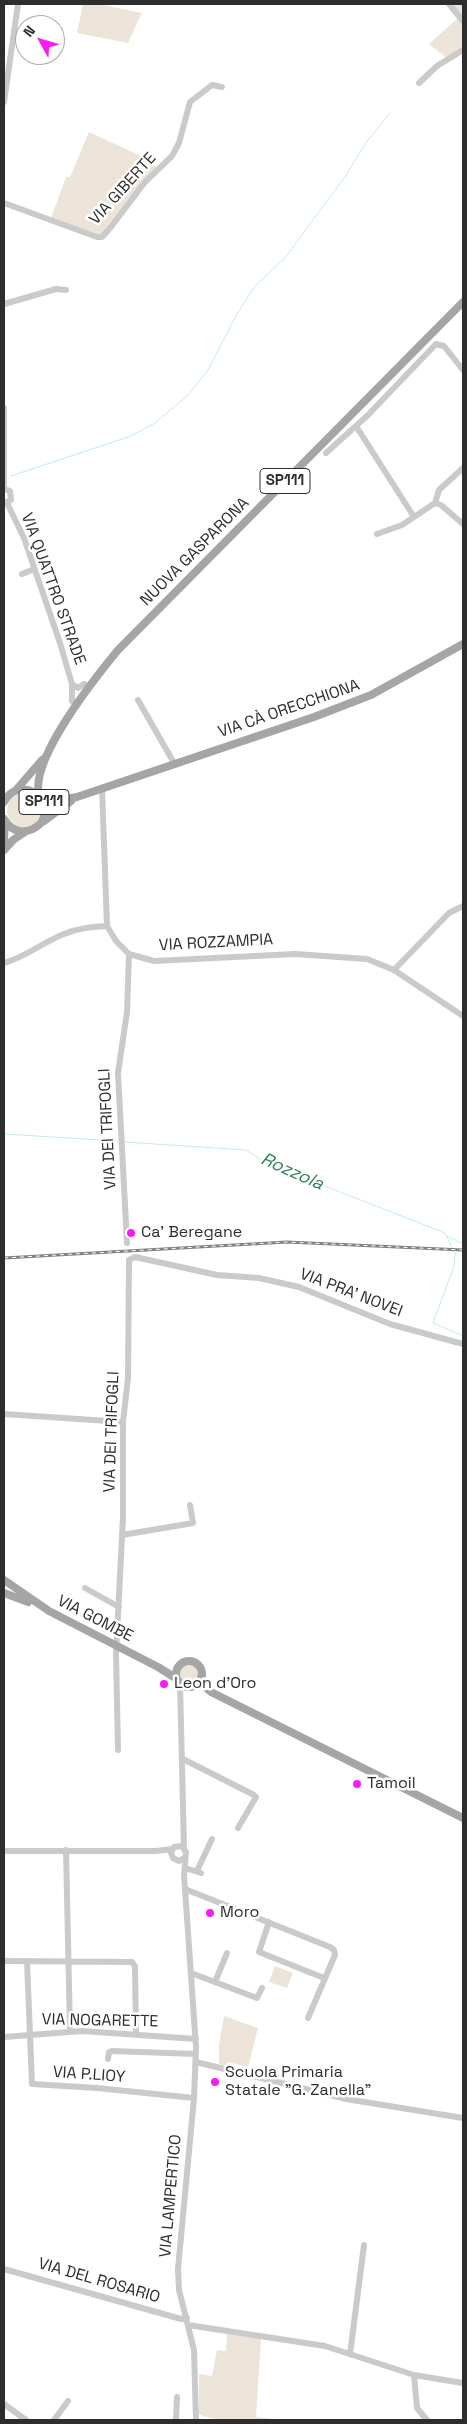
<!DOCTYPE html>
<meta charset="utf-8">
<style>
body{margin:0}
#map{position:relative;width:467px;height:2424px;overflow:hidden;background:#fff;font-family:"Space Grotesk",sans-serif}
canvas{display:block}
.frame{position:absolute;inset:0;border:5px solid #2d2d2d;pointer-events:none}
.north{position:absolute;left:15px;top:15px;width:50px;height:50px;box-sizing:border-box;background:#fff;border:1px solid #ababab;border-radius:50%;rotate:309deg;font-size:14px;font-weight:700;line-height:20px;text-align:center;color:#2d2d2d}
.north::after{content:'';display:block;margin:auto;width:18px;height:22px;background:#f71df2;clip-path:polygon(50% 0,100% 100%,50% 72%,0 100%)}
</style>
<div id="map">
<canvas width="467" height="2424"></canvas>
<div class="frame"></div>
<div class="north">N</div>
</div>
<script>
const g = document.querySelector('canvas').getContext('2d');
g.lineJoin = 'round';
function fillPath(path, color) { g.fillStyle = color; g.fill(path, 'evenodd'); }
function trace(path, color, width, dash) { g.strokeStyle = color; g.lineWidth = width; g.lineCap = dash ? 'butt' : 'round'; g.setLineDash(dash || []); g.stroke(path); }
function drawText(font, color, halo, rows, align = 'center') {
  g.font = font + ' "Space Grotesk",sans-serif'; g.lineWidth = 5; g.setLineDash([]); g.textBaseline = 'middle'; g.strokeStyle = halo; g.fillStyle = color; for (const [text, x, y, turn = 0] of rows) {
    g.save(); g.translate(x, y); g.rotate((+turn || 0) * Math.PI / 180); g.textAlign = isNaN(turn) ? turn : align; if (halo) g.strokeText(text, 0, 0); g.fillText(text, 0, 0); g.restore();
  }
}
fillPath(new Path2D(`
 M83 4H98L142 13 128 43 77 33Z
 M447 4H461L463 6V51L447 58 429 44 458 18Z
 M89 132 145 158 158 168 106 234 100 235 51 218 66 177H70Z
 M7 810a17 17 0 1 1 34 0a17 17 0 1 1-34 0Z
 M180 1674a9 9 0 1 1 18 0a9 9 0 1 1-18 0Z
 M275 1966 293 1973 287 1988 269 1982Z
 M224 2016 258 2028 248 2067 228 2062 226 2066 219 2064V2045Z
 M227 2334 261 2339 256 2417 284 2420C260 2420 219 2424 199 2414V2374L212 2376 217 2350 226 2351Z`), '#ede4d9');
trace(new Path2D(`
 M11 476 131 436 155 423 188 395 208 370 237 314 255 286 284 259 347 174 365 144 390 113
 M4 1134 118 1141
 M124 1142 246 1150 266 1163 445 1233 455 1254 454 1266 433 1323 463 1336
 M447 1236 463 1244`), '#c3efd8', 1);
trace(new Path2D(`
 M449 4 463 21
 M419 83 437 66 463 50
 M4 102 18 4
 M4 203 97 237H102L111 227 145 182 172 156 179 143 190 102 212 85 222 87
 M4 304 56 289 66 290
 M4 408V486
 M356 426 414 517
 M326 453 368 415 436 344 444 346 463 370
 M4 489 10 491 11 500 5 503
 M7 503 24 538 60 643 72 684V701
 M435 503 439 490 463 468
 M377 534 402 525 435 503 441 505 463 524
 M22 574 34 569
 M72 684 78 688 84 684
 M138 700 174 763
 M102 788 107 926 116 941 129 954 154 961 295 954 367 959 394 970 463 1016
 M4 963C26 957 43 942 64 934 78 928 92 927 107 926
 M394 970 449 913 463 906
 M127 1243 118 1073 127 1012 129 954
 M4 1414 123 1422
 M122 1535 193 1523 190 1505
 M85 1588 119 1607
 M180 1683 184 1848
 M118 1750 116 1654 123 1517V1422L128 1378 129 1260 135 1257 217 1275 259 1278 299 1287 390 1324 463 1344
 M183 1759 254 1795 256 1797 238 1828
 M66 1850 70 2031
 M4 1851H156L172 1849
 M184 1858 179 1861 173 1858 171 1853 174 1847 182 1846 186 1852 184 1875 196 2047 194 2098 178 2269 179 2290 194 2350 196 2420
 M185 1868 201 1873
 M197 1871 212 1839
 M185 1889 330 1947 334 1950 335 1955 308 2018
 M269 1922 259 1952 324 1978
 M4 1961 132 1962 135 1966 136 2034
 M27 1961 32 2084 97 2088 194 2098
 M191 1973 257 1998 262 1988
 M215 1982 227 1953
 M4 2037 82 2031 196 2039
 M108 2059 109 2052 112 2051 196 2054
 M196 2062 346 2099 463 2118
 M4 2269 181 2319 187 2318
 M188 2325 325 2346 414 2375 463 2383
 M350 2354 364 2245
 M414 2375 417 2408 427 2420
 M4 2404 26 2420
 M54 2420 68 2401
 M176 2420 177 2397`), '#cacaca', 6);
trace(new Path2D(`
 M16 790 42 760
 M39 795C30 759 95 678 118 650L463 302
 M42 798 61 800 77 797 314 717 371 695 463 644
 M4 802C18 774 57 797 41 823 29 835 12 834 4 819
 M44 821 71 801
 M4 839 5 821
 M4 850 13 840 25 832
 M4 1580 49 1611 158 1667 177 1679
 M4 1593 28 1602
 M176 1674a13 13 0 1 1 26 0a13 13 0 1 1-26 0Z
 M201 1677 204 1686 211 1692 463 1818`), '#a5a5a5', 8);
const rail = new Path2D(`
 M4 1258 287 1242 463 1250`);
trace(rail, '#828282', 3);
trace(rail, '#fff', 1, [4]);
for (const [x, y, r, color] of [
 [131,1233,5,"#f71df2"],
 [164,1684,5,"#f71df2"],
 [357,1784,5,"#f71df2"],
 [210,1913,5,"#f71df2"],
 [215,2082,5,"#f71df2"]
]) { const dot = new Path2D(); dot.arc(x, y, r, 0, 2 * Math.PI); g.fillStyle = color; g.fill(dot); trace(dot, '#fff', 2); }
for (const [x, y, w] of [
 [285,481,50],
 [44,802,50]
]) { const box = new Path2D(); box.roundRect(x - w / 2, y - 12.5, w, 25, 4); g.fillStyle = '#fff'; g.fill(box); trace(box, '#2d2d2d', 1); }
drawText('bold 15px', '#2d2d2d', null, [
 ["SP111",285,481],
 ["SP111",44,802]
]);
drawText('16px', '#2d2d2d', '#fff', [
 ["VIA GIBERTE",123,189,-48],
 ["NUOVA GASPARONA",195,552,-45],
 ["VIA QUATTRO STRADE",53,589,70],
 ["VIA CÀ ORECCHIONA",289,709,-19],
 ["VIA ROZZAMPIA",216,943,-3],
 ["VIA DEI TRIFOGLI",108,1129,-93],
 ["VIA PRA' NOVEI",351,1293,21],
 ["VIA DEI TRIFOGLI",112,1432,-88],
 ["VIA GOMBE",95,1619,27],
 ["VIA NOGARETTE",100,2021,1],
 ["VIA P.LIOY",89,2075,4],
 ["VIA LAMPERTICO",171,2196,-85],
 ["VIA DEL ROSARIO",99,2281,16]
]);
drawText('16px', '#2d2d2d', '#fff', [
 ["Ca' Beregane",141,1233],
 ["Leon d'Oro",174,1684],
 ["Tamoil",367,1784],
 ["Moro",220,1913],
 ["Scuola Primaria",225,2073],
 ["Statale \"G. Zanella\"",225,2091]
], 'left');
drawText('italic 18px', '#2f8358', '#fff', [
 ["Rozzola",292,1172,24]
]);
</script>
